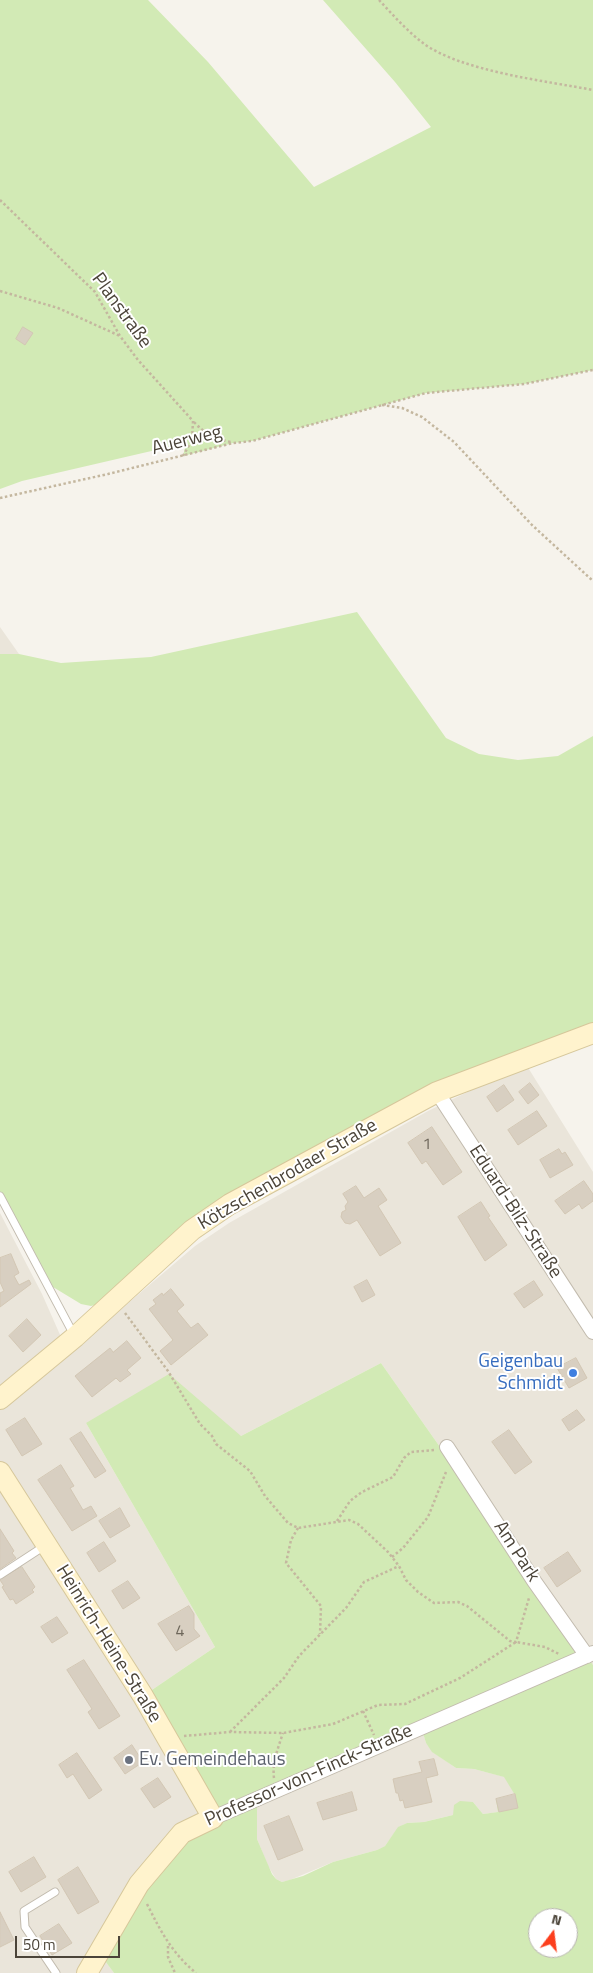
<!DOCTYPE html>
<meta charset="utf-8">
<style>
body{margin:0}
#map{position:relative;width:593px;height:1973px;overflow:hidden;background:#f6f3ec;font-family:"Titillium Web",sans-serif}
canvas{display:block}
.north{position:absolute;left:528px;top:1908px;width:50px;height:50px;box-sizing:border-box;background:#fff;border:1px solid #b7b4b0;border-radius:50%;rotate:15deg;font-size:14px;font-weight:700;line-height:20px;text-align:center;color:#4b4439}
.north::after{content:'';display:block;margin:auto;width:18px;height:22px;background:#fc3f1d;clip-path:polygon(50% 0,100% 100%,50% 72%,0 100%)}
.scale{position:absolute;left:15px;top:1936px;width:105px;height:22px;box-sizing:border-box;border:2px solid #4b4439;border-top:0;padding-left:6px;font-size:15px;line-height:18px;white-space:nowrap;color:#4b4439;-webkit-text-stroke:4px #fff;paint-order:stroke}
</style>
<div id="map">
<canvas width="593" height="1973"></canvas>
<div class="north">N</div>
<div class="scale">50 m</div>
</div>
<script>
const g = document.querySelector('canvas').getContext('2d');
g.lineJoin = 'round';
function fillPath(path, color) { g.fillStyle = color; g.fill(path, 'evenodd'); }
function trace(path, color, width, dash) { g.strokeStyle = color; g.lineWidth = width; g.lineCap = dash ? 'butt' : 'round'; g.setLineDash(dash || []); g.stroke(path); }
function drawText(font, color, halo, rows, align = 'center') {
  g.font = font + ' "Titillium Web",sans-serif'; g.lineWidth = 4; g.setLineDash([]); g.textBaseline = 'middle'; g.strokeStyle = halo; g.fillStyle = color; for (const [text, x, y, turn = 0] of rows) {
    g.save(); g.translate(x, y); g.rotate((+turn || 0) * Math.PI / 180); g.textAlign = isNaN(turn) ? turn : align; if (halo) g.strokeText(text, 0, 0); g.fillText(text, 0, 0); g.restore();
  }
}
fillPath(new Path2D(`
 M0 627 19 654H0Z
 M527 1066 593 1172V1665L381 1363 241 1436 86 1423 215 1647 143 1696 213 1818 99 1953 114 1973H0V1213L42 1294 61 1337 71 1352 195 1246 229 1223 428 1111 501 1076Z
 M423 1732 426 1743 433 1752 456 1768 474 1769 505 1777 515 1794 499 1812 483 1814 473 1802 453 1815 424 1822 407 1823 399 1827 385 1846 377 1850 333 1862 290 1880 282 1882 276 1879 268 1866 257 1839V1802Z`), '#eae5da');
fillPath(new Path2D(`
 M0 0H148L208 62 314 187 431 127 395 82 323 0H593V370L524 384 426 393 252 441 233 443 183 456 186 443 22 481 0 489Z
 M357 612 446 738 479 754 518 760 558 756 593 736V1027L286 1168 99 1304 91 1306 81 1304 53 1287 0 1192V654H19L61 663 151 657Z
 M381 1363 593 1665V1973H114L99 1953 141 1882 213 1818 143 1696 215 1647 86 1423 169 1374 241 1436ZM423 1733 426 1743 432 1752 456 1768 474 1769 504 1777 515 1795 496 1799 498 1812 483 1814 473 1802 460 1801 454 1805 453 1815 424 1822 407 1823 398 1827 385 1846 377 1850 333 1862 303 1876 282 1882 276 1879 272 1874 257 1839V1802ZM538 1918H568V1948H538Z`), '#d2eab5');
const building = new Path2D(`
 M23 327 33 333 25 345 16 339Z
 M530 1083 539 1095 528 1104 519 1092Z
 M504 1085 514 1100 497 1112 487 1097Z
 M537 1111 547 1126 518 1145 508 1130Z
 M432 1127 462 1172 443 1185 426 1161 422 1164 408 1143Z
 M559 1149 562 1154 565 1152 573 1165 550 1178 540 1160Z
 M584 1181 593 1194V1201L582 1209 579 1204 565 1214 555 1201Z
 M356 1186 364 1198 379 1188 387 1200 378 1206 401 1243 380 1256 357 1220 350 1224 345 1223 341 1217 342 1212 346 1210 345 1206 348 1202 343 1194Z
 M481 1202 490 1216 488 1217 507 1245 485 1261 458 1217Z
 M11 1254 19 1273 14 1276 19 1285 29 1280 31 1284 0 1307V1293L4 1291 0 1282V1258Z
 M367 1280 375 1295 362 1302 354 1287Z
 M534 1281 543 1295 524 1308 514 1294Z
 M171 1289 184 1305 177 1311 191 1328 198 1323 208 1335 171 1365 160 1351 173 1340 149 1309 156 1304 153 1300 162 1293 163 1295Z
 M27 1319 41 1335 23 1352 9 1336Z
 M127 1341 141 1358 127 1370 131 1374 120 1382 116 1378 92 1397 75 1376 110 1348 113 1352Z
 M576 1358 587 1378 569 1388 557 1368Z
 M577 1410 585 1420 569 1431 562 1420Z
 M25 1418 42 1444 22 1456 6 1430Z
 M509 1430 532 1462 515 1474 492 1442Z
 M81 1432 106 1471 95 1478 70 1439Z
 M61 1465 74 1486 70 1488 83 1510 91 1506 97 1516 72 1531 38 1480Z
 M120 1508 130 1526 110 1538 99 1521Z
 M0 1529 14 1551 12 1553 16 1558 0 1569Z
 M104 1542 116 1561 99 1572 87 1553Z
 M568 1552 581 1571 557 1587 544 1568Z
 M22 1567 35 1587 32 1590 34 1592 16 1604 13 1599 10 1600 2 1587 4 1586 0 1580Z
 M128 1581 140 1598 123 1609 112 1591Z
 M189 1606 194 1614V1629L200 1636 176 1651 158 1624Z
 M57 1617 68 1633 52 1643 41 1627Z
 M84 1660 120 1716 99 1729 88 1712 92 1709 67 1670Z
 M132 1745 143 1762 125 1774 114 1758Z
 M77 1753 102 1790 89 1799 73 1774 67 1778 59 1765Z
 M434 1759 438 1775 426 1778 432 1802 405 1808 403 1800 400 1801 398 1793H396L393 1779 422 1772 419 1762Z
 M158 1778 171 1797 154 1808 141 1789Z
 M352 1792 357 1810 323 1820 317 1803Z
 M515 1794 518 1808 499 1812 496 1799Z
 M289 1816 303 1850 278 1860 264 1826Z
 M34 1857 46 1877 21 1892 9 1872Z
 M78 1867 99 1902 78 1914 58 1880Z
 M0 1912 14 1940 0 1947Z
 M59 1924 72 1943 52 1955 40 1936Z`);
fillPath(building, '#d8cfc1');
trace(building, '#d3c7b4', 1);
const lane = new Path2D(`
 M0 1196 74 1335
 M0 1575 46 1545
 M55 1892 24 1911 25 1927 56 1973`);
const street = new Path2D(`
 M437 1092 593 1332
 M447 1447 534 1581 587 1656
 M213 1818 593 1653`);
const secondary = new Path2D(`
 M0 1399 75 1337 192 1230 230 1204 437 1092 593 1033
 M0 1472 143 1696 213 1818 182 1833 139 1884 87 1973`);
trace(lane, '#c2bbae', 9);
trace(street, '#c2bbae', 16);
trace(secondary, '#d6c79b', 22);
trace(new Path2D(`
 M379 0C393 15 407 31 423 43 460 71 546 81 593 90
 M0 200 95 292 120 336 138 360 193 421 192 440 183 456
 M0 291 58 308 120 336
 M382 405 402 408 422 417 454 442 532 525 593 581
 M194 422C205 434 215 439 231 442
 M0 498 108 474 233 443 252 441 426 393 524 384 593 370
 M125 1313 168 1371 200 1424 212 1436 216 1444 250 1471 265 1496 288 1523 298 1528 349 1520 358 1524 388 1552 399 1566 406 1580 418 1592 434 1603 458 1602 467 1606 510 1641 516 1642 529 1598
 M337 1521 350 1501 362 1492 393 1477 404 1458 411 1452 435 1450
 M298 1528 291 1540 286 1563 321 1606 320 1634
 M392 1557 403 1548 428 1517 446 1472
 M363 1711 374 1735
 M230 1732 284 1678 299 1656 346 1608 364 1582 399 1566
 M184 1736 230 1732 283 1733 333 1724 378 1705 405 1704 460 1678 516 1642 545 1647 559 1654
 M274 1778C272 1763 278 1748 283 1733
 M147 1904C161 1932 172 1953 196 1973
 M168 1946V1957L175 1973`), '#c4b79f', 2.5, [2.5, 2.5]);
trace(lane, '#fff', 7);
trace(street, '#fff', 14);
trace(secondary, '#fff3cd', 20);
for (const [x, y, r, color] of [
 [573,1373,5,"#3f7fe0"],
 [129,1760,5,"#6b7280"]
]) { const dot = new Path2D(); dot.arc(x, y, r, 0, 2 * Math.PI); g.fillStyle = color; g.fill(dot); trace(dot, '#fff', 2); }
drawText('16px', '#6e675b', null, [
 ["1",427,1145],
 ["4",180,1632]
]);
drawText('19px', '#4b4439', '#fff', [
 ["Planstraße",121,311,54],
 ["Auerweg",187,441,-14],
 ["Kötzschenbrodaer Straße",288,1175,-30],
 ["Eduard-Bilz-Straße",515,1212,57],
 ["Am Park",516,1552,57],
 ["Heinrich-Heine-Straße",108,1644,58],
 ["Professor-von-Finck-Straße",309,1776,-24]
]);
drawText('19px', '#366cbe', '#fff', [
 ["Geigenbau",563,1362],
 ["Schmidt",563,1384]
], 'right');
drawText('19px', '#5b616d', '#fff', [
 ["Ev. Gemeindehaus",139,1760]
], 'left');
</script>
